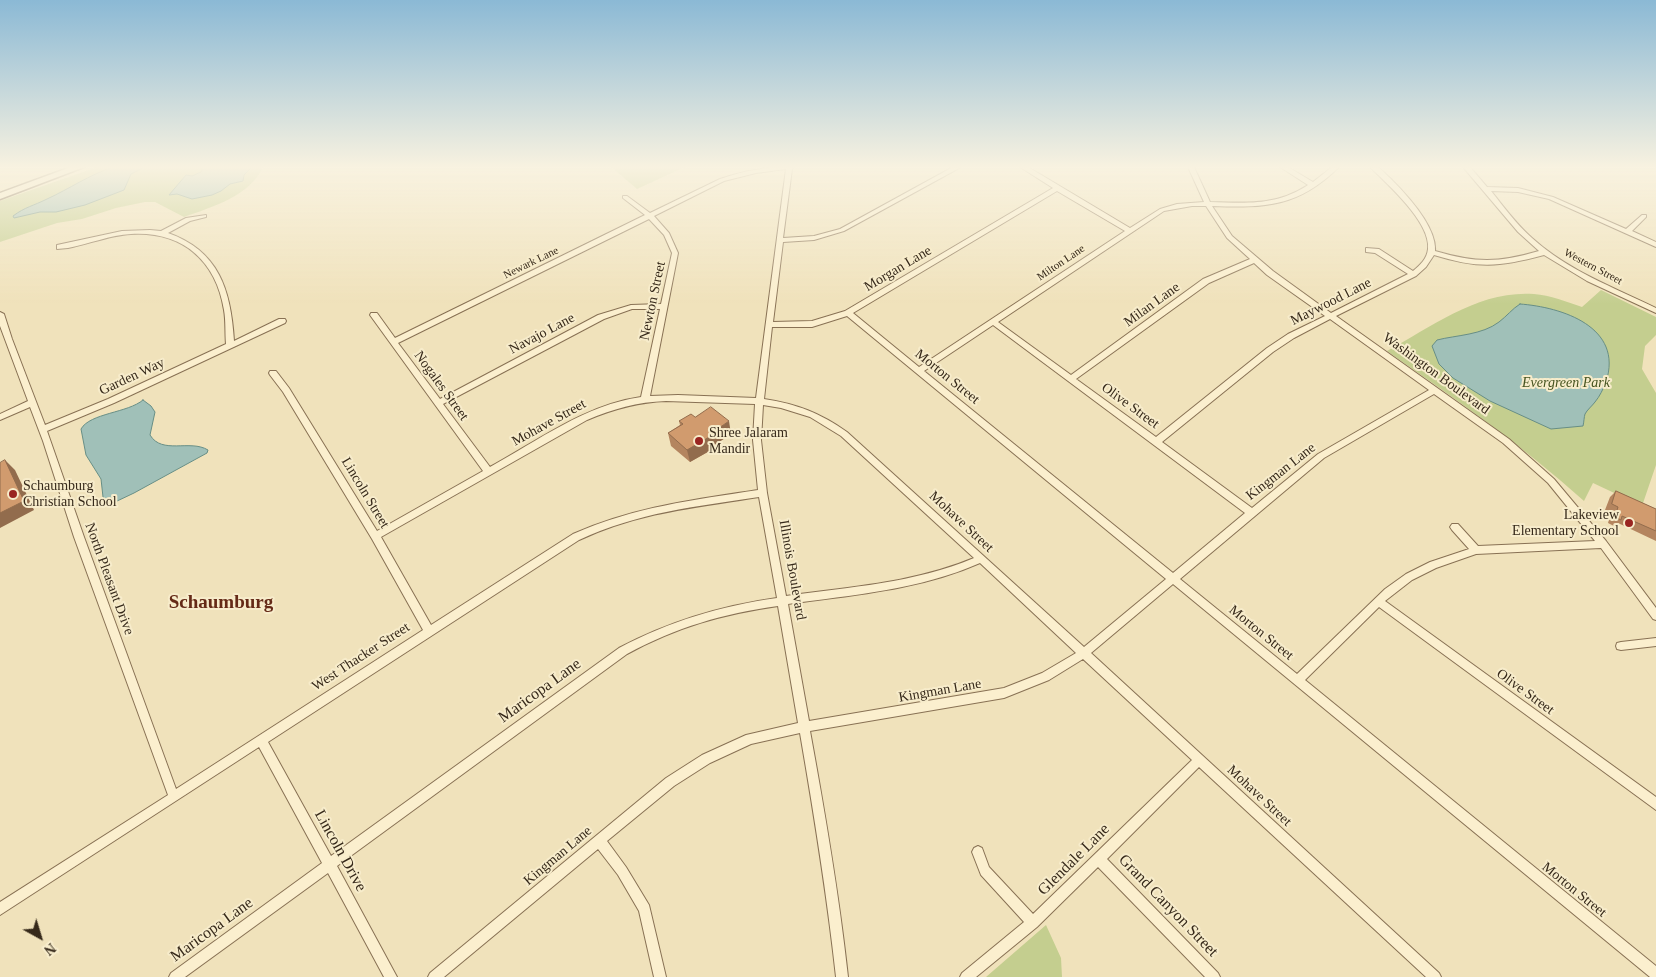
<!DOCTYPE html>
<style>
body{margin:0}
#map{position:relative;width:1656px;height:977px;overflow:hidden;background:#f0e2bb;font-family:"Times New Roman",serif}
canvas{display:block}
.north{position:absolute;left:15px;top:912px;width:50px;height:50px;-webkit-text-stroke:4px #f7eccb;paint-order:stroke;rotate:141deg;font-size:14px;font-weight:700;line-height:20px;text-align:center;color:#36291a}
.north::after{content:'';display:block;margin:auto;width:18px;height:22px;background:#36291a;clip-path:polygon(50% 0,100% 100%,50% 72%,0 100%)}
</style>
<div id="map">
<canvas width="1656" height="977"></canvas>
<div class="north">N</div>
</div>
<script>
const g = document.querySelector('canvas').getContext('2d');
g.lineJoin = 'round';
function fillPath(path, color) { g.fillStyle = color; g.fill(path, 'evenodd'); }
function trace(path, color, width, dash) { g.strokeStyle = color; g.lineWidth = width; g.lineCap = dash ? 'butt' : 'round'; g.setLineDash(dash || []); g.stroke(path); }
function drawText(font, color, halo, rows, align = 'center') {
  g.font = font + ' "Times New Roman",serif'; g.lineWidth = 4; g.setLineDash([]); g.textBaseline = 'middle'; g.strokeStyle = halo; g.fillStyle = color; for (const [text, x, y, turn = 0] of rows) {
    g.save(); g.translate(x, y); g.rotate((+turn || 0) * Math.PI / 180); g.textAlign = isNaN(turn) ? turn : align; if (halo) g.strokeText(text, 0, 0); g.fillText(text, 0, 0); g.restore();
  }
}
fillPath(new Path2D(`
 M97 167H263C250 196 212 207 184 217L155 202H145L116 208 82 219 57 223 0 242V201Z
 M611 167H685L637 189Z
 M1601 290 1656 317V335L1645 346 1642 369 1656 393V465L1642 506 1593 483 1584 501C1522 445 1455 399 1387 351 1433 326 1479 290 1534 294 1550 295 1567 302 1582 307Z
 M1046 925 1061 958 1062 977H986Z`), '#c4ce8f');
const water = new Path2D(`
 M113 167H145L131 174 124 190 85 205 56 212H40L14 218 13 216C25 207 33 206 47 199 69 189 89 175 113 167Z
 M203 167H252L244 175 243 181 230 184 221 191 212 195 192 199 177 194 169 195 186 175 192 176 201 172Z
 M1520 304C1562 307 1624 327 1606 382 1603 389 1600 396 1595 402 1592 406 1587 410 1585 414 1584 417 1584 422 1583 426L1551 429 1490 401 1453 378 1439 364 1432 346 1437 340C1457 335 1482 335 1499 322 1507 316 1512 309 1520 304Z
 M143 400 151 406 155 412 150 435C162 455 190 439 208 450L207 453 134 493 115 502 107 501 103 497 101 479 86 455 81 429C90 413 128 413 143 400Z`);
fillPath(water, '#a0c0b8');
trace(water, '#678e86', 1);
const street = new Path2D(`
 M794 167 792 169 783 238 814 236 840 229 953 167H961L844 231 814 240 783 242 773 322 812 321 845 311 1053 188 1020 167H1028L1130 228 1160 209 1177 204 1204 202 1188 167H1194L1210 202C1247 203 1276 206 1308 185L1280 167H1288L1313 182 1332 167H1339C1298 207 1266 208 1212 206L1232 236 1273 271 1331 313 1408 274 1375 253 1366 252V248L1379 249 1413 271C1420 265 1427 259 1428 249 1431 222 1387 184 1370 167 1372 167 1376 167 1378 168 1382 169 1386 175 1390 178 1406 194 1437 227 1435 251 1476 263 1498 263 1539 251L1518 232 1463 167H1470L1487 187 1518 188 1553 197 1626 229 1642 215H1646V217L1632 231 1656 242V247L1549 199 1518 192 1491 191C1504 207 1516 224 1532 238 1567 270 1613 287 1656 308V313L1587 281 1544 255C1499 267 1479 269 1434 255L1426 267 1416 276 1336 316 1509 439 1554 479 1606 541 1656 608V620L1653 619 1601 548 1476 554 1436 568 1412 580 1385 601 1656 797V810L1379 607 1305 680 1656 966V977H1650L1173 584 1091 653 1439 973 1441 977H1426L1199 767 1107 859 1218 973 1220 977H1205L1098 867 1037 927 976 977H960L962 973 1024 922 981 875 972 852 974 848 978 846 982 848 989 867 1033 914 1192 760 1083 659 1049 680 1004 698 810 731C825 813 839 894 848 977H836C827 895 814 814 800 733L751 744 710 763 674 786 607 841 626 867 649 905 666 977H654L639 911 618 875 598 849 444 977H428L430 973 666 778 702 755 746 735 798 723 778 606C722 614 677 627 627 654L337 866 397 977H384L328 873 185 977H169L171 973 322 863 259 747 0 915V902L168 795 74 537 43 441 30 407 0 420V414L28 401 0 326V312L4 314 12 339 45 425 108 399 226 344C225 333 226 321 224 310 216 260 182 231 131 234 110 235 89 244 68 248L57 249V245L122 231 150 230 161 231 186 218 206 215V217L190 221 168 233C219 251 231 290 234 341L279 319H285L286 321 285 323 114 403 47 431 84 537 176 789 423 630 372 539 283 392 270 375 269 373 270 371H276L289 388 377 531 483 471 370 315 371 313H377L395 338 645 215 623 198V196H627L650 213 720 179C746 170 766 167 794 167ZM786 169 756 398 678 395 650 396 678 253 669 233 654 216 724 181 756 173ZM1057 191 1125 231 919 367 853 313ZM1192 206H1206L1227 238 1250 259 1203 279 1071 375 998 322 1164 211ZM649 219 664 235 672 253 661 304 631 305 598 315 440 399 398 343ZM1254 263 1267 275 1325 316 1288 334 1267 348 1156 437 1076 379 1209 283ZM632 309H660L641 397C585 405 539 440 490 467L443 404 604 319ZM847 316 1166 579 1084 647 847 432C820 413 797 404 764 399L772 327H812ZM1330 319 1429 390 1318 454 1252 508 1162 442 1273 352 1294 338ZM993 325 1245 513 1173 573 924 371ZM1434 394 1503 443 1548 483 1595 541 1478 546 1458 524H1452L1450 527 1452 530 1469 549 1430 562 1406 574 1385 589 1297 674 1180 579 1324 458ZM666 401 755 404 753 440 758 490C693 500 634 507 573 534L431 625 381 537 587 420C613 409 637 402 666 401ZM763 405 781 408 810 417 841 436 974 558C915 583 849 587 786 596L767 493 761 440ZM759 497 777 598C720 606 670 621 619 648L331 856 268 742 579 540C639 512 695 507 759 497ZM980 563 1076 653 1042 673 1004 688 809 721 788 604C852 595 919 590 980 563Z
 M1656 638V646L1621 650 1617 649 1616 646 1617 643 1621 642Z`);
const secondary = new Path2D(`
 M71 167H84L0 199V193Z`);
trace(street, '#887154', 2);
trace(secondary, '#695238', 3);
fillPath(street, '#fbefce');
fillPath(secondary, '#fbefce');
fillPath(new Path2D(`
 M695 417 731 434 713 446V449L690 462 671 446 668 433 680 425 679 421Z
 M1616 491 1656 509V541L1618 523 1614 526 1608 523 1611 513 1605 510 1610 497Z`), '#b4855f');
fillPath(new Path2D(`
 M729 421 731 434 713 446V449L690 462 687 450Z
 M5 460 15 470 34 510 0 528V513Z`), '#926c4d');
const building = new Path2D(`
 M711 407 729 421 709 435 711 436 687 450 668 433 683 424 679 421 691 414 695 417Z
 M5 460 24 501 0 513V463Z
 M1616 491 1656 509V531L1622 516 1621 520 1615 517 1618 507 1612 504Z`);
fillPath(building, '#d19b6e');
trace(building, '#926c4d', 1);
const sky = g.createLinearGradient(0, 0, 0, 304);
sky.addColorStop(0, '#8bb9d5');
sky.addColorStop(0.55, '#f8f2e0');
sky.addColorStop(1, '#f8f2e000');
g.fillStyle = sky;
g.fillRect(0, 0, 1656, 304);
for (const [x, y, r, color] of [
 [699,441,5,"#9a2521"],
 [13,494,5,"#9a2521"],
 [1629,523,5,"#9a2521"]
]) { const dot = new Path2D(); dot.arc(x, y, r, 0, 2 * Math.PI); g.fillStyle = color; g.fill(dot); trace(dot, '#f7eccb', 2); }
drawText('11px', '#36291a', '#f7eccb', [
 ["Newark Lane",531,263,-26],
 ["Milton Lane",1061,263,-34],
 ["Western Street",1593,267,28]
]);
drawText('14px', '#36291a', '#f7eccb', [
 ["Morgan Lane",898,269,-31],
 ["Newton Street",653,301,-78],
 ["Maywood Lane",1331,302,-27],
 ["Milan Lane",1152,305,-36],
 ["Navajo Lane",542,334,-28],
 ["Washington Boulevard",1436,374,36],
 ["Garden Way",132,377,-25],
 ["Morton Street",947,377,39],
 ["Nogales Street",441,386,54],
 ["Olive Street",1130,406,36],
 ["Mohave Street",549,423,-29],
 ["Kingman Lane",1281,472,-38],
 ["Lincoln Street",365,493,59],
 ["Mohave Street",961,522,43],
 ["Illinois Boulevard",792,570,80],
 ["North Pleasant Drive",109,579,70],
 ["Morton Street",1261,633,39],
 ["West Thacker Street",361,657,-33],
 ["Kingman Lane",940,691,-10],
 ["Olive Street",1525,692,36],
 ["Mohave Street",1259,796,43],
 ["Kingman Lane",558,856,-40],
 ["Morton Street",1574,890,39]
]);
drawText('italic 14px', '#45531f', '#f7eccb', [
 ["Evergreen Park",1566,383]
]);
drawText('14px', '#36291a', '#f7eccb', [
 ["Shree Jalaram",709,433],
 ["Mandir",709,449],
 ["Schaumburg",23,486],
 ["Christian School",23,502],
 ["Lakeview",1619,515,"right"],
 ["Elementary School",1619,531,"right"]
], 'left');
drawText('16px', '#36291a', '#f7eccb', [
 ["Maricopa Lane",540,691,-36],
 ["Lincoln Drive",340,851,61],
 ["Glendale Lane",1074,860,-45],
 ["Grand Canyon Street",1168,906,46],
 ["Maricopa Lane",212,930,-36]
]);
drawText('bold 19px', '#652a17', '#f7eccb', [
 ["Schaumburg",221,603]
]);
</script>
